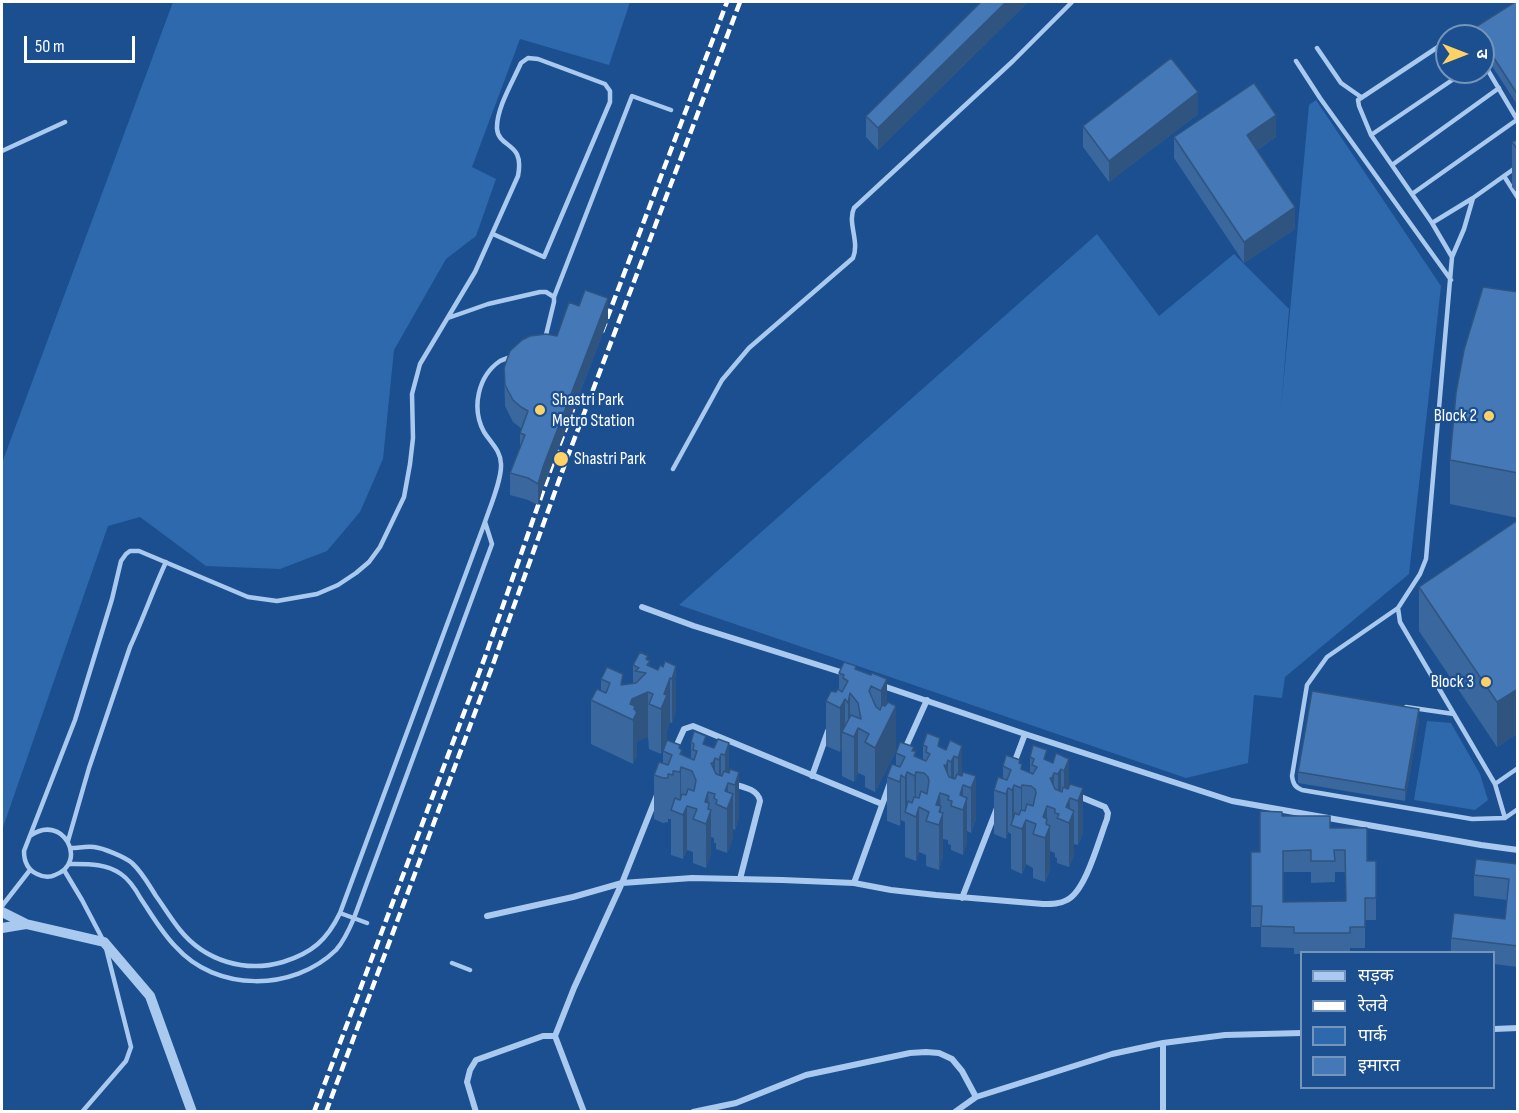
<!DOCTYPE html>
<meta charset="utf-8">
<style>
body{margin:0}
#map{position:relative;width:1519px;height:1113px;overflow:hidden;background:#1b4f8f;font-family:"Sofia Sans Condensed","Noto Sans Devanagari",sans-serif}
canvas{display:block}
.frame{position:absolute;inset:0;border:3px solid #fff;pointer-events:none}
.legend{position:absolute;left:1300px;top:951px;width:195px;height:138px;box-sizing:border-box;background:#1b4f8f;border:2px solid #7695bc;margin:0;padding:8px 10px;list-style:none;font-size:18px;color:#fff}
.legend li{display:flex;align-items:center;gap:12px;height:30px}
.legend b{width:30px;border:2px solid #7695bc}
.north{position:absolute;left:1435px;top:24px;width:60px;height:60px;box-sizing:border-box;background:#1b4f8f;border:2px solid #7695bc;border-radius:50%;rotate:90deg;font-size:16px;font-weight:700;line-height:24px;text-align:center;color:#fff}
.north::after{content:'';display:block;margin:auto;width:21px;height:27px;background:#ffd166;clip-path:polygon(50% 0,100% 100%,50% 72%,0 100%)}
.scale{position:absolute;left:24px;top:36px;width:111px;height:27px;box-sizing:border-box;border:3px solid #fff;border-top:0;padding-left:8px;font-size:18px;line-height:21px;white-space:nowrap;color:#fff;-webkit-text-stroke:4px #1b4f8f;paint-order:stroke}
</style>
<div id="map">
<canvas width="1519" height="1113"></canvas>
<div class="frame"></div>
<ul class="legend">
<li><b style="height:8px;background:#a9c9ee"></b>सड़क</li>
<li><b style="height:8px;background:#fff"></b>रेलवे</li>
<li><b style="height:16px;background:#2e69ad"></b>पार्क</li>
<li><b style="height:16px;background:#4478b7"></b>इमारत</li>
</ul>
<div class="north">उ</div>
<div class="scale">50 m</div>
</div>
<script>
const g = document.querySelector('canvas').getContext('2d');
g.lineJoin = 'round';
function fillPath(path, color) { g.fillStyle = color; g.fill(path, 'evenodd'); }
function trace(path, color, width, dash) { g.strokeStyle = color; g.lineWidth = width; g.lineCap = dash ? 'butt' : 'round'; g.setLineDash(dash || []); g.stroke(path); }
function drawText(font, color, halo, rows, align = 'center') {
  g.font = font + ' "Sofia Sans Condensed",sans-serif'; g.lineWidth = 4.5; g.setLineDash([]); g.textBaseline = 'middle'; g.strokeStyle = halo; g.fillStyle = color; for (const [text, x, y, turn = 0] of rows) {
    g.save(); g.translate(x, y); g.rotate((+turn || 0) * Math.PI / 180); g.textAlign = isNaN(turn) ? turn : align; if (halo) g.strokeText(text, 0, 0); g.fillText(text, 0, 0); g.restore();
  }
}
fillPath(new Path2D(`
 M173 2H630L609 65 520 39 472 167 496 179 476 236 446 259 394 350 383 459 360 512 327 551 280 569 206 566 140 517 108 526 2 830V463Z
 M1316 100 1441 286 1409 574 1285 677 1282 698 1254 695 1248 763 1186 778 679 605 1097 234 1159 316 1234 254 1289 309 1281 409 1309 105Z
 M1427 721 1451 723 1480 774 1488 800 1475 810 1414 800Z`), '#2e69ad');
trace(new Path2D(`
 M1455 36 1459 34 1466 36
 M1447 41 1358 100 1359 106 1371 135 1432 223 1473 198 1518 166
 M1317 48 1341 83 1361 97
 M1296 61 1320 98 1451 280
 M1483 62 1518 121
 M1371 135 1464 72
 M2 151 65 122
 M1392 165 1499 88
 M1504 176 1518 198
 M1412 194 1518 119
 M1432 223 1452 257 1464 229 1473 198
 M1452 257 1426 559 1420 574 1398 608 1400 622 1495 784 1518 768
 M554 297 632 96 671 110
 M448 318 488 304 540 292H546L554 297V302L545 339
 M673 469 722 380 749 348 853 258C860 241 847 223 854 208L1013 61 1072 2
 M1398 608 1327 657 1307 685 1292 776C1293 784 1295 787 1302 790L1472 819 1505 818 1518 809
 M1406 707 1454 714
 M1495 784 1505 818
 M30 836C63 812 89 863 55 875 49 878 43 877 37 874 28 870 24 861 24 851L75 720 112 599 121 561 126 554 130 551H139L248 597 277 601 317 594 338 585 356 573 369 562 380 547 404 497 410 464 413 438 412 394 420 364 475 272 518 176C525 141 499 149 497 129 496 109 513 81 521 63L528 58 538 59 605 84 610 91V102L544 257 493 234
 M68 841 89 768 130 647C143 619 153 590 166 562
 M71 848C78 848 86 846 94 847 103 848 125 857 132 863 142 872 149 885 156 896 164 907 171 919 180 930 205 961 245 973 283 962 312 953 327 940 340 913L485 522C490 507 502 479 501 464 501 451 491 443 484 432 471 408 478 376 500 361 504 359 509 358 513 356
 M69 864C87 864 106 863 121 874 130 880 136 890 141 899 152 915 162 933 176 947 216 992 293 992 336 950 344 941 349 930 354 918L492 544 485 522
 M64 870 82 900 103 940
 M2 906 30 870
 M340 913 367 923
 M452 963 470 970
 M82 1112 126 1061 131 1047 106 948`), '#a9c9ee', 4.5);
trace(new Path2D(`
 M642 607 694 626 847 674
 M880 685 1025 734 1232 801 1481 845 1518 850
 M675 749 684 729 693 726 882 804
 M904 751 927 700
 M1013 766 1025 734
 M812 776 828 731
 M733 784C743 787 758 789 760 801L740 879
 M657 795 622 883 692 878 782 880 854 883 891 890 936 895 1043 904C1052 904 1060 904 1067 900 1086 891 1099 839 1107 819L1108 813 1105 807 1076 795
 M854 883 890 783
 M962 898 997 808
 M487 916 573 897 622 883 574 988 555 1036 584 1112
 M1494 1029 1518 1028
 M476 1112 467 1082 470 1070 476 1060 543 1036H555
 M693 1112 736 1103 806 1075 910 1053 926 1052 939 1053 952 1059 962 1071 976 1097 1112 1054 1163 1043 1225 1035 1302 1033
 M955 1112 976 1097
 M1163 1112V1043`), '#a9c9ee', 6);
trace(new Path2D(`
 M2 912 26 924 104 942 150 996 192 1112
 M2 928 26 924`), '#a9c9ee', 10);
trace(new Path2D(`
 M602 332 727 2
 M314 1112 485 657 555 457 577 399
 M326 1112 492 667 566 461 740 2`), '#fff', 4.5, [10, 4.5]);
fillPath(new Path2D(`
 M981 2H1028L878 150 866 137V116Z
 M1518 2V102L1516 103 1483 52V36H1474V28Z
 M1198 114 1109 182 1083 147V126Z
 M1174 137H1276L1257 150 1295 229 1244 263 1174 158Z
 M1518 139V194L1512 187V142Z
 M1518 292V518L1450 504V460Z
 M579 306 608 320 543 488 538 505 528 500 510 495V473L520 447V433L522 429 513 422 505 406 504 368 557 336Z
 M1518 520V733L1497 747 1419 631V587Z
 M648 660 650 667 658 670 663 667 676 666V710L672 723 670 722 667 730V739L661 754 649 749 648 737 637 741V756L633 764 591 744V700L601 691V679L623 685 633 684V665Z
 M856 669 871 675 887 679V704L896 751 875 792 865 787V776L858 773 854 782 842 776V749L840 752 826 746V701L836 692 839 689V673Z
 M1419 720 1405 801 1298 783V772Z
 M691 742 706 746 714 748 729 743V771L739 772V817L735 830 733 829V838L727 853 716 849V843H714V838L711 837V854L706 868 693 863V852L687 850 683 859 671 855V819H668V822L663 823 654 819V775L663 763V751L680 749 682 755 691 758Z
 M923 745 940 747 946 750 962 746V775L976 776V820L971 833 967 831V842L963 855 951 850V845L948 844V840L943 839V857L939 870 926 866V855L919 852 916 861 905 857V822L901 820 900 826 887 821V777L896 766V753L914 751 916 757 923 760Z
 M1030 757 1047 760 1053 763 1069 759V787L1083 788V833L1078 845 1074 844V855L1069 867 1057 863V858L1055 857V853L1050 851V870L1045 882 1033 878V868L1026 864 1022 874 1011 869V834L1008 832 1006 839 994 834V790L1003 778V766L1020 764 1022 770 1030 772Z
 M1282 816 1330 828 1367 861H1376V920H1365V948H1350V952H1302V954H1294V948L1261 947V927H1251V852H1260ZM1283 872H1311V883L1335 882V872H1345L1346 901 1283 902Z
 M1518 864V967L1494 964V952H1451V938L1505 919 1507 900 1474 896V875Z`), '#3a679d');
fillPath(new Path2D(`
 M1006 2H1028L878 150V128Z
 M1198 92V114L1109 182V161Z
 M1276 115V137L1247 156V135Z
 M1295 207V229L1244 263V242Z
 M608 298V320L543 488 538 505V484L543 467Z
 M648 656V664L650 661V693L648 692V737L637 741V756L633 764V720L630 704 632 699 646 693V659Z
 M676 666V710L672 723V679Z
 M670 678V722L667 730V739L661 754V709L664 694Z
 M887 679V723L881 735V691Z
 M1518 689V733L1497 747V702Z
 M850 693V735H848V703Z
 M845 699V733L842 732V749L840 752V708Z
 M896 706V751L875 792V748Z
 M1419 709V720L1405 801V790Z
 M858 728V773L854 782V737Z
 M729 743V783H728V807L733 794V838L727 853V809L725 808V755Z
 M680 745V772V754L682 750V767H681V811L680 814V772L679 748Z
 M962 746V788L963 785V808L967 798V842L963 855V810L958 803V758Z
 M916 751V817L915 816 914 756Z
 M721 754V798L719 804V760Z
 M954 756V801H951V762Z
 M715 758V794L713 793V763Z
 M1069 759V801L1070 798V820L1074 811V855L1069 867V823L1064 815V771Z
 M948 760V796L946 795V766Z
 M1022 764V829H1021V769Z
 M1061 769V813L1058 814V774Z
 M739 772V817L735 830V785Z
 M907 772V813L905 812V778Z
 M1054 773V809L1052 808V778Z
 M901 775V820L900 826V782Z
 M976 776V820L971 833V788Z
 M1014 785V826L1012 825V790Z
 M1008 788V832L1006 839V794Z
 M1083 788V833L1078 845V801Z
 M708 792 709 815 711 810V854L706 868V824L705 802Z
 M940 793 941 818 943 813V857L939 870V825L936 805Z
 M687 806V850L683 859V815Z
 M1047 806V832L1050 826V870L1045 882V838L1043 817Z
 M919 807V852L916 861V817Z
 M1026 820V864L1022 874V829Z`), '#305480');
const building = new Path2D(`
 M981 2H1006L878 128 866 116Z
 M1515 2H1518V91L1516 92 1483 41V36H1479L1474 28Z
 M1171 58 1198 92 1109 161 1083 126Z
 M1254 83 1276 115 1247 135 1295 207 1244 242 1174 137Z
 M1518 139V150L1512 142Z
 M1483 287 1518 292V473L1450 460 1456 393 1464 350Z
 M585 290 608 298 543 467 538 484 528 478 510 473 525 435 520 433 528 411 521 407 513 400 505 385 504 368 510 351 522 340 530 336 546 334 557 336 569 302 579 306Z
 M1518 520V689L1497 702 1419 587Z
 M640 652 648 656 646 659 650 661 647 665 658 670 660 665 663 667 665 661 676 666 672 679 670 678 664 694 667 695 661 709 649 704 653 694 648 692 632 699 630 704 635 706 634 709 637 712 633 720 591 700 597 689 606 693 610 683 601 679 607 667 623 674 621 685 636 683 646 673 635 671 639 668 633 665Z
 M844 662 856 666 855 669 871 675 872 673 887 679 881 691 871 686 869 691 876 707 880 710 882 705 885 706 888 702 896 706 875 748 865 742 869 734 858 728 854 737 842 732 851 715 861 719 858 703 850 693 848 703 845 699 840 708 826 701 831 691 836 692 838 689 842 692 848 681 843 678 844 675 839 673Z
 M1312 691 1419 709 1405 790 1298 772Z
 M694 731 706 736 703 744 714 748 718 739 729 743 725 755 721 754 719 760 715 758 713 763H711L716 774 722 776 724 771 729 773 730 769 739 772 735 785 728 783 725 791 733 794 727 809 716 804 717 800 714 798 715 794 708 792 705 802 709 803 708 809 711 810 706 824 693 819 697 809 687 806 683 815 671 810 675 798 680 800 682 794 686 795 688 789 694 791 696 780 692 771 681 767 680 772 673 771V775L668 774V778H663L654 775 659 762 668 765 672 755 663 751 667 740 680 745 679 748 682 750 680 754 694 760 697 751 693 750 694 744 691 742Z
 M927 733 940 738 938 746 946 750 950 740 962 746 958 758 954 756 951 762 948 760 946 766 944 765 949 777 955 779 957 774 962 776 963 772 976 776 971 788 963 785 960 795 967 798 963 810 951 806 952 801 948 800 949 796 940 793 936 805 941 806 939 812 943 813 939 825 926 821 929 812 919 807 916 817 905 812 908 801 912 803 914 797 919 798 921 791 927 794 929 781 928 777 924 773 916 772 915 776 907 772 905 778 901 775 900 782 887 777 892 764 900 767 905 757 896 753 900 742 914 747 912 751H916L914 756 926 761 930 754 926 752 927 747 923 745Z
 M1033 745 1047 750 1044 759 1053 763 1056 753 1069 759 1064 771 1061 769 1058 774 1054 773 1052 778H1050L1055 789 1062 792 1063 787 1068 789 1070 784 1083 788 1078 801 1070 798 1066 807 1074 811 1069 823 1057 818 1059 814 1055 813V809L1047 806 1043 817 1047 819 1046 824 1050 826 1045 838 1033 834 1036 824 1026 820 1022 829 1011 825 1015 813 1019 815 1021 810 1025 811 1027 804 1033 806 1036 793 1035 789 1031 786 1022 785 1021 788 1014 785 1012 790 1008 788 1006 794 994 790 998 777 1007 780 1011 770 1003 766 1006 755 1020 760 1019 763 1022 764 1021 769 1033 774 1037 767 1032 765 1034 759 1030 757Z
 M1260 811 1282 812V816H1330V828H1367V861H1376V898H1365V927H1350V933H1294V927L1261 926 1262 906H1251V852H1260ZM1311 850V861H1335L1334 850H1345L1346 901 1283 902V851Z
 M1476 859 1518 864V946L1451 938 1454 913 1505 919 1509 879 1474 875Z`);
fillPath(building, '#4478b7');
trace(building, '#305480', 1.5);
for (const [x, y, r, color] of [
 [540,410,6,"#ffd166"],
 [1489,416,6,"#ffd166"],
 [561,459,8,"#ffd166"],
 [1486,682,6,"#ffd166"]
]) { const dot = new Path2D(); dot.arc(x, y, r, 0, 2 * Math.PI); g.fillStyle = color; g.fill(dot); trace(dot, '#1b4f8f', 2); }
drawText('18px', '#fff', '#1b4f8f', [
 ["Shastri Park",552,400],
 ["Metro Station",552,421],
 ["Block 2",1477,416,"right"],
 ["Shastri Park",574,459],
 ["Block 3",1474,682,"right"]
], 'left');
</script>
